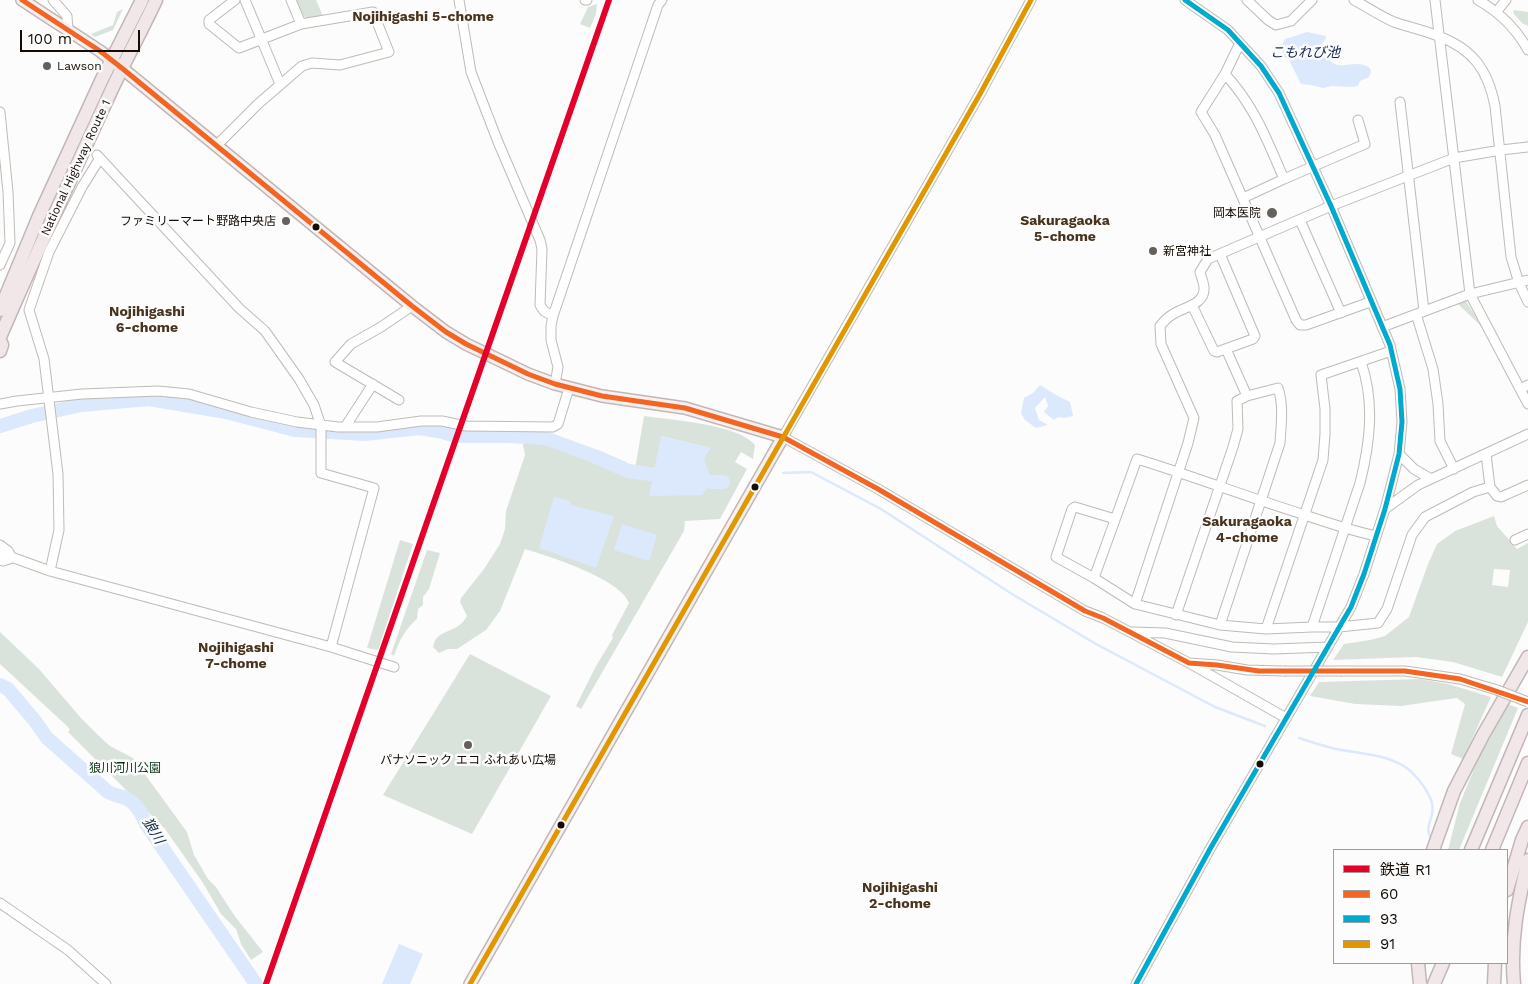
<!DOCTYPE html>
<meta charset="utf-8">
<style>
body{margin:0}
#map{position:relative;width:1528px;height:984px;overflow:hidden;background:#fcfcfc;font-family:"Work Sans","Noto Sans JP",sans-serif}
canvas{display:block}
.legend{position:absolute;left:1333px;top:849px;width:175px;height:115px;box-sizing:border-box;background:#fcfcfc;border:1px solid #9f9c99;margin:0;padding:6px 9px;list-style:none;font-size:15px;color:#140c04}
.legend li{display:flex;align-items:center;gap:10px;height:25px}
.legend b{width:25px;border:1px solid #9f9c99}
.scale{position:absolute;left:20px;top:30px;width:120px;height:22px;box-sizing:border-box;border:2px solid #140c04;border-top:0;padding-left:6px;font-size:15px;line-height:18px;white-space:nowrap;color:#140c04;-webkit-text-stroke:4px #fcfcfc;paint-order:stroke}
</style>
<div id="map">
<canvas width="1528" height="984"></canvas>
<ul class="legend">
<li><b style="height:6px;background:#e4002b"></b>鉄道 R1</li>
<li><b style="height:6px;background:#f26522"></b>60</li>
<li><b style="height:6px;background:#00a9ce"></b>93</li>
<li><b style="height:6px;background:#e09700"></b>91</li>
</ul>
<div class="scale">100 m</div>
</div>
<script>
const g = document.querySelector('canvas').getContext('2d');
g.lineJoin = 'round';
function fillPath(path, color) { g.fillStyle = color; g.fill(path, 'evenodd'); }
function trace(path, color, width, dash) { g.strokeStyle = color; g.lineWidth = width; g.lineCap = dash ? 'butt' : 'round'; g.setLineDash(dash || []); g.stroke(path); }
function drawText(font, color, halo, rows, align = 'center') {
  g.font = font + ' "Work Sans","Noto Sans JP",sans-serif'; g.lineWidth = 5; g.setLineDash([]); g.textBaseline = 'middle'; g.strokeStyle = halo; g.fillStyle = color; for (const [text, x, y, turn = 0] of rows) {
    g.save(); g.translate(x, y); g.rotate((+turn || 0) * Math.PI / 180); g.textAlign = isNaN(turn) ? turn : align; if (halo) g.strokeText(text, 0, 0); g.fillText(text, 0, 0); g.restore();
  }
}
fillPath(new Path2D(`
 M296 0H316L323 16 307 19 301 13Z
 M597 4 596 14 590 28 580 24 588 7Z
 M123 9 113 30 95 37 91 34 113 25 117 12Z
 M1514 10 1528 12V26L1522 23 1513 13Z
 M1466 301 1482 327 1458 304Z
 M644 416C672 420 738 424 755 445L753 459 741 452 735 462 747 469 720 519 685 521 684 531 581 709 576 706 596 666 613 638 612 635 629 603C621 579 548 556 525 549L500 611 486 630 457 649H448L439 653 433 647C434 644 434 641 436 639 444 629 458 632 467 616L460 602 461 598 484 569 500 544 505 529 506 511 525 455 523 445 526 441H540L594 459 598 450 626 462 627 468 635 469ZM661 436 710 448 704 458Z
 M1494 516 1497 526 1517 549 1528 543V622L1502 677 1453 662 1416 657 1333 660 1344 644 1370 640 1385 636 1409 617 1428 564 1437 544 1455 531ZM1494 569 1510 570 1508 587 1492 585Z
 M400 540 413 544 378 650 367 648Z
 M427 550 440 553 429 589 423 597V605L418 609 417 619C405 629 399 641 394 656L391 654Z
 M0 632 39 669 81 718 99 736 110 746 133 758 187 832 194 855 208 879 216 887 234 915 263 952 251 960 241 944 236 929 221 914 203 883 165 829 68 732 70 730 68 727 0 664Z
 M470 654 551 696 472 834 383 795Z
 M1420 679 1448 684 1491 697 1463 759 1451 754 1465 704 1457 698 1401 706 1355 704 1310 696 1319 682Z
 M1508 704 1518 708 1459 850H1448L1460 803 1477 762Z`), '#dae3db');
fillPath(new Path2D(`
 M1307 32 1326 36V38L1321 45C1334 81 1351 55 1370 68L1371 72 1369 77 1360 81 1358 86 1353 87 1332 86 1323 88 1311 85 1301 84 1289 60 1283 56 1282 45 1285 39Z
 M1040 385 1056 395 1070 402 1073 416 1064 418 1058 417 1054 420 1044 412 1048 406 1045 397 1035 408 1039 420 1048 425 1036 428 1025 420 1021 413 1024 398 1033 393Z
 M661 436 711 448 704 458 712 482 702 495 649 496Z
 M554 497 570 501 571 505 614 516 596 568 539 548Z
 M622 524 657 535 649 561 614 550Z
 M399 944 423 954 410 984H382Z`), '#dce8fb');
trace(new Path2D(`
 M783 473 811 472 881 509 1012 594 1096 644 1215 707 1265 726
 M1299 738C1311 742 1323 746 1336 749 1357 753 1383 754 1402 765 1413 771 1424 785 1430 797 1439 817 1421 826 1432 839`), '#dce8fb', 2.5);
trace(new Path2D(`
 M0 426 32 416 81 405 149 399 226 412 295 430 365 434 419 428 443 432 455 436H510L545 438 594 456 628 471 671 477
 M694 479 712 482H723
 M0 685 8 689 35 721 47 738 108 792C114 795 117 796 123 797 135 801 142 814 146 824L256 984`), '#dce8fb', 14);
const minor = new Path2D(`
 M53 0 67 16 68 30
 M235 0 209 20V24L239 48 301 24
 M245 0 280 84
 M459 0 471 72 498 142 540 240 542 249 540 305 544 311 553 316
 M585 0H587
 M1031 0 980 94 783 437 878 489 1085 611 1103 618 1189 663 1217 665 1247 670 1284 671
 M1247 0 1268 20 1276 25 1291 21 1312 0
 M1354 0C1367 7 1380 16 1394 22 1408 27 1424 30 1438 36 1473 49 1488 70 1495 106L1511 257 1519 283 1528 302
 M1435 0 1470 294 1520 389
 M1478 0C1499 12 1516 28 1528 50
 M1497 11 1506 0
 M1240 43 1225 74 1201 112 1215 135 1296 320 1300 325H1306L1370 302
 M1225 74C1255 107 1266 138 1284 179L1365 144 1358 120
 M1400 102 1424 311
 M0 112 8 192 10 243 0 265
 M216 146 258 104 302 66 312 63 340 65 389 52 373 12 301 24 291 0
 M97 155 239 308 265 331 299 379 314 405 321 426V473L374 488 331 647
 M1243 198 1284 179
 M1300 220 1341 313
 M1192 305 1214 351 1217 352 1253 339 1255 336 1220 254
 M1416 314 1433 369 1438 404 1440 441 1454 469
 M1382 327 1470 294 1528 280
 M1226 349 1247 396
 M555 384 558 367 551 340V326L553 316 658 5 662 0
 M1528 385 1520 389 1528 404
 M399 400 335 362 351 344 381 327 412 306
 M0 404 17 401 82 394 158 391 189 394 251 412 297 422 338 427H377L421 421H442L466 426 553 427 558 424 569 388
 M345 427 373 384
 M1399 454 1414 469 1431 479
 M1486 454 1490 487 1497 496 1501 497 1528 485
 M1385 509 1418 485 1528 434
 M1115 519 1075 507 1072 509 1056 557 1094 578 1135 604 1220 625 1266 629 1312 627H1339L1378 623 1387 609 1412 535 1425 517 1473 492 1490 487
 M1515 540 1528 534
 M0 545 8 551 12 558 3 561 0 560
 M0 553 50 571 331 647 394 667
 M50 571 59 530 58 474 44 359 29 310 49 252 82 187 100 158
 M1094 578 1137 459C1193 476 1247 497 1302 514 1328 523 1349 530 1376 536
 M1135 604 1188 443 1194 418 1161 344 1160 326C1164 321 1169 316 1175 313 1185 307 1205 304 1204 288 1204 283 1201 277 1200 272L1208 259 1331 206 1454 158 1501 150 1528 147
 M1176 615 1233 447 1238 429 1237 401 1247 396 1278 388C1284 405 1281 426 1280 443L1220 625
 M1312 627 1360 483C1370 443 1375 402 1361 362
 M1266 629 1323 460 1325 434V409L1321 375 1391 351
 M1132 632 1165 633 1232 647 1274 649 1328 647
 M1191 664 1286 718
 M1343 671H1405L1460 679 1497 690
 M0 903 68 950 106 984
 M1136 984 1210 849 1351 607 1364 574 1385 509 1399 454 1402 422 1400 389 1390 345 1331 206 1279 93 1261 66 1228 30 1185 0`);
const major = new Path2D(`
 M22 0 100 51 123 69 412 306 446 332 466 344 528 374 555 384 602 396 685 408 783 437 470 984`);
const highway = new Path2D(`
 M0 310 39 216 102 79 142 0
 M0 337C36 254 74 171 112 89 126 59 142 30 156 0
 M0 340 2 345 0 351
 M1433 850 1454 791 1483 735 1528 657
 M1471 850 1528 715
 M1492 850 1528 763
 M1507 890 1522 840 1528 827
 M1434 984 1443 963
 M1494 984 1495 963
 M1514 984C1510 940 1518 902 1528 860`);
trace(minor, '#bfbbb6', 11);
trace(major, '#c2b6b8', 14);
trace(highway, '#c2b6b8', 15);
trace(minor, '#fff', 9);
trace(major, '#f6f0f1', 11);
trace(highway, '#f1e7e8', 12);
const minorBridge = new Path2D(`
 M1284 671H1343
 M1497 690 1528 702`);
const highwayBridge = new Path2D(`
 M1418 963 1420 984`);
trace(minorBridge, '#bfbbb6', 11, []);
trace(highwayBridge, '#c2b6b8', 15, []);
trace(minorBridge, '#fff', 9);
trace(highwayBridge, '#f1e7e8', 12);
trace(new Path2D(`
 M22 0 100 51 123 69 412 306 446 332 466 344 528 374 555 384 602 396 685 408 783 437 878 489 1085 611 1103 618 1189 663 1217 665 1259 671H1405L1460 679 1528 702`), '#f26522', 5);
trace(new Path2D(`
 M1136 984 1210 849 1351 607 1364 574 1385 509 1399 454 1402 422 1400 389 1390 345 1331 206 1279 93 1261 66 1228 30 1185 0`), '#00a9ce', 5);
trace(new Path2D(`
 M470 984 980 94 1031 0`), '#e09700', 5);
trace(new Path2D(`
 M266 984 609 0`), '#e4002b', 6);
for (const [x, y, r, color] of [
 [47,66,5,"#65605b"],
 [1272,213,6,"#65605b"],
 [286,221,5,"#65605b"],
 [316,227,4.5,"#140c04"],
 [1153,251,5,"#65605b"],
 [755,487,4.5,"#140c04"],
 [468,745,5,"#65605b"],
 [1260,764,4.5,"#140c04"],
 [561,825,4.5,"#140c04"]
]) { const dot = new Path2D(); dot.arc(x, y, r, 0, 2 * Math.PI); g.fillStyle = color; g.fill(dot); trace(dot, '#fcfcfc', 2); }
drawText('12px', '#140c04', '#fcfcfc', [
 ["Lawson",57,66],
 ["岡本医院",1261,213,"right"],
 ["ファミリーマート野路中央店",276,221,"right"],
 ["新宮神社",1163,251],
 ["パナソニック エコ ふれあい広場",468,760,"center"]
], 'left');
drawText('12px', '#140c04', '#fcfcfc', [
 ["National Highway Route 1",76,168,-65]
]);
drawText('12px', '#0b3516', '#fcfcfc', [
 ["狼川河川公園",125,768]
]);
drawText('bold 14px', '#47341e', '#fcfcfc', [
 ["Nojihigashi 5-chome",423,17],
 ["Sakuragaoka",1065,221],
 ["5-chome",1065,237],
 ["Nojihigashi",147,312],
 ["6-chome",147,328],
 ["Sakuragaoka",1247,522],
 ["4-chome",1247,538],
 ["Nojihigashi",236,648],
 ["7-chome",236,664],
 ["Nojihigashi",900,888],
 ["2-chome",900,904]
]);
drawText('italic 14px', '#142a4e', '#fcfcfc', [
 ["こもれび池",1305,53],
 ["狼川",153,831,59]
]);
</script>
